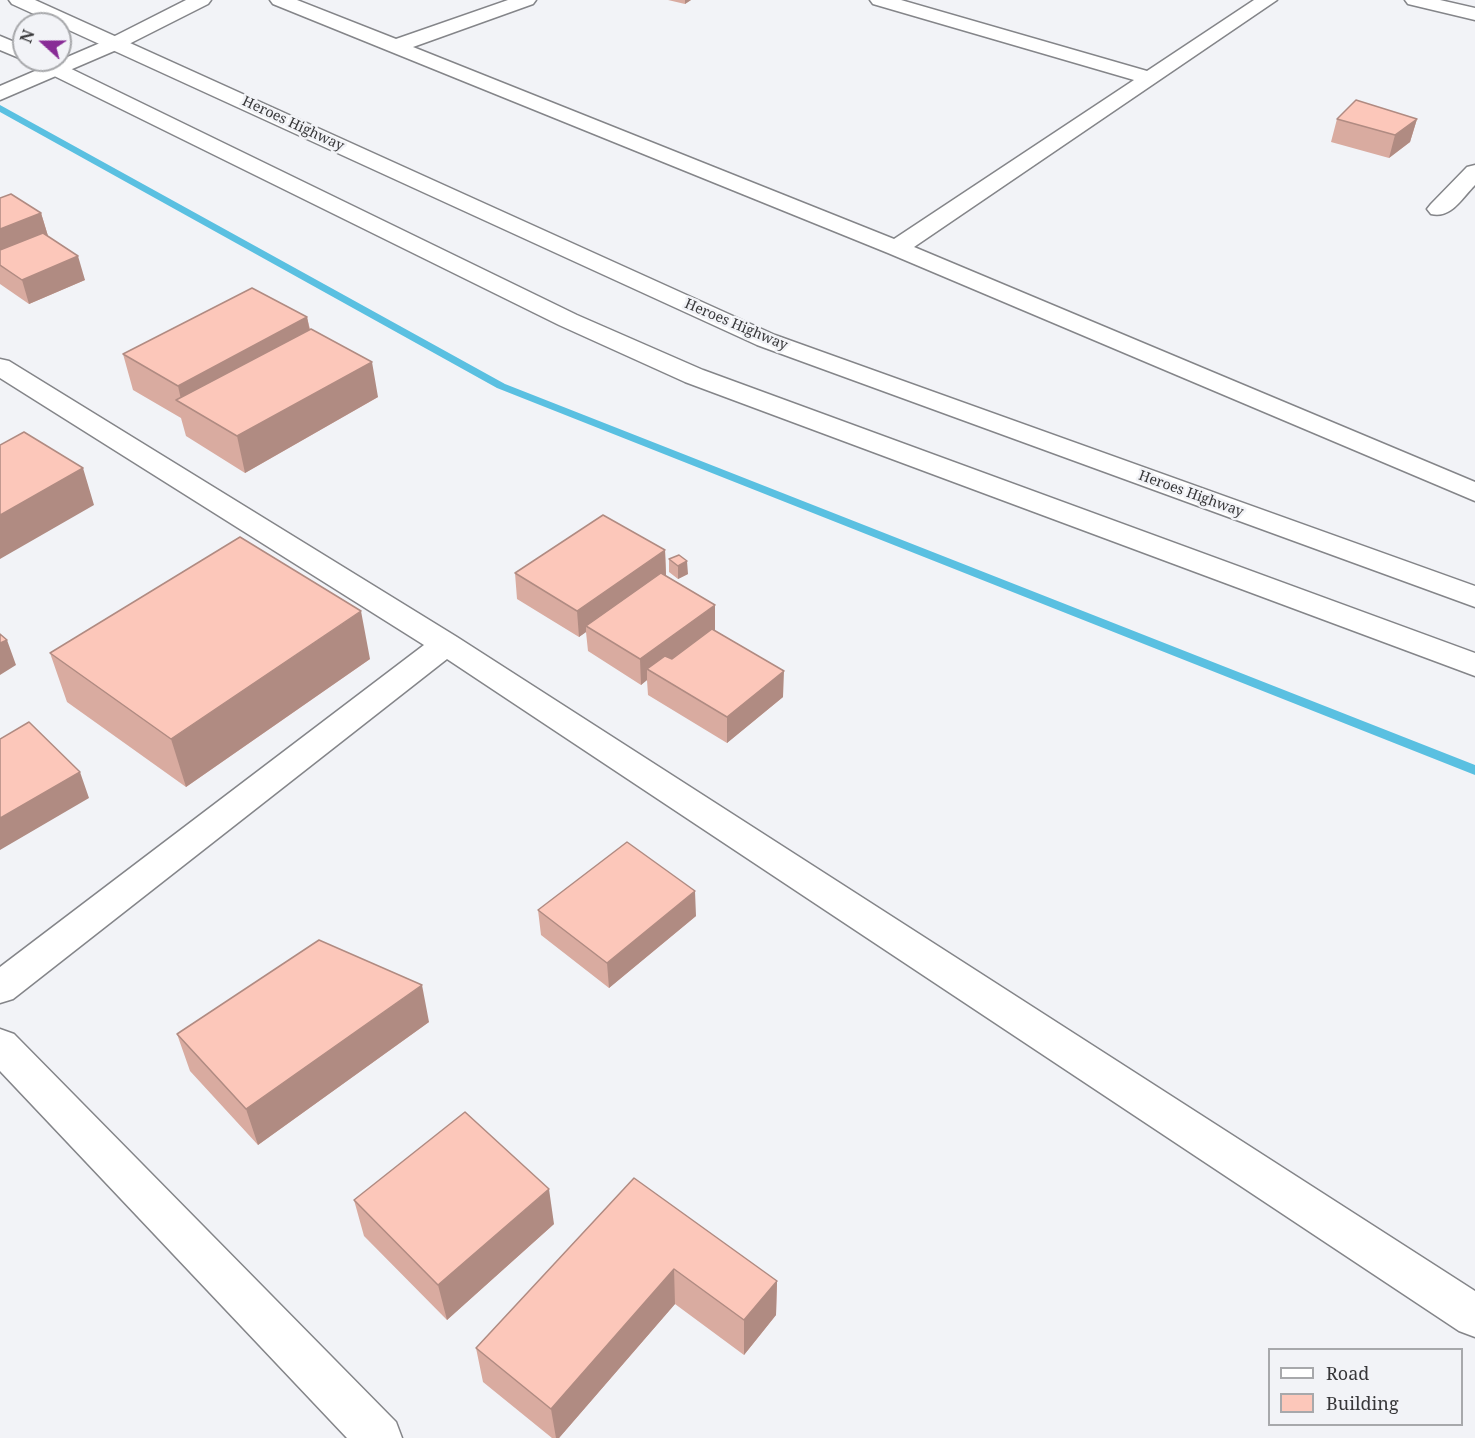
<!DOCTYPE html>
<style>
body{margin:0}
#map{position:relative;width:1475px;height:1438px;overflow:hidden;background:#f2f3f7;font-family:"Noto Serif",serif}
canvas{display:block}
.legend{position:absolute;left:1268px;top:1348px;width:195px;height:78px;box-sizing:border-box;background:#f2f3f7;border:2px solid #a7a8ab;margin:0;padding:8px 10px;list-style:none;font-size:18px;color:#373739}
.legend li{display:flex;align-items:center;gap:12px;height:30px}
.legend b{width:30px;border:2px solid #a7a8ab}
.north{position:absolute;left:12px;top:12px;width:60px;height:60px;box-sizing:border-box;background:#f2f3f7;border:2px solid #a7a8ab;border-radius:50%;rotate:291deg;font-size:16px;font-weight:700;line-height:24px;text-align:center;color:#373739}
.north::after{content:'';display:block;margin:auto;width:21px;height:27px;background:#882b96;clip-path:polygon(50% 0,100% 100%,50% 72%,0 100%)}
</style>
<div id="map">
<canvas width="1475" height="1438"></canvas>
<ul class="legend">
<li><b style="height:8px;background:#fff"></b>Road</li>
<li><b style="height:16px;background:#fcc7ba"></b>Building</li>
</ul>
<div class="north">N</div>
</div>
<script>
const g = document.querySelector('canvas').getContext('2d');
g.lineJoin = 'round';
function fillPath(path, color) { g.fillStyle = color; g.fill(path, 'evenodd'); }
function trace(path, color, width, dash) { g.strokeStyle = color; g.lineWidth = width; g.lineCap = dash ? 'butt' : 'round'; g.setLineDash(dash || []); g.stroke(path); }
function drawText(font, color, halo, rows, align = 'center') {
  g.font = font + ' "Noto Serif",serif'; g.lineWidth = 5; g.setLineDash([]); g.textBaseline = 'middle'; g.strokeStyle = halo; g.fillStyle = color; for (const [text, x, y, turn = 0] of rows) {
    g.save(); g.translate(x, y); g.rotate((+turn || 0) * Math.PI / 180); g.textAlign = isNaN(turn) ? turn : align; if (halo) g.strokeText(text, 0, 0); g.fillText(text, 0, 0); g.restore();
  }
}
fillPath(new Path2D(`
 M0 105 505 384 1475 765V775L497 388 0 112Z`), '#5ac0e1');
const minor = new Path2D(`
 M186 0H211L208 4 121 48 0 100V86L107 40Z
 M270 0H297L396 39 508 0H536L533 4 413 47 894 239 1134 80 873 4 870 0H901L1147 71 1254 0H1277L914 247 1475 482V501L888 253 273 4Z
 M1405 0H1440L1475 8V20L1408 4Z
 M1475 165V185C1462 198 1451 219 1431 214L1427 209 1431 204 1467 167Z
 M0 359 9 361 457 637 1475 1291V1337L1459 1331 447 659 13 999 0 1003V967L424 645 0 378Z
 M0 1029 14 1034 396 1422 402 1438H347L0 1071Z`);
const major = new Path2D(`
 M9 0H35L775 335 1475 586V607L757 345 12 4Z
 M0 36 24 46V60L0 50Z
 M27 60H53L577 315 703 370 1475 653V676L685 382 559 325 30 64Z`);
trace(minor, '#848589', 3);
trace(major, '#848589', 3);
fillPath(minor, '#fff');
fillPath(major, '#fff');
fillPath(new Path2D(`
 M668 0H691L685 4Z
 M1337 119H1417L1410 142 1389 158 1331 142Z
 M0 198 41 213 48 236 85 280 29 304 0 284Z
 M307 317 310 329 378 397 245 473 186 436 181 418 133 390 123 354Z
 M665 550 666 575 665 576 715 630V631L783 697 727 743 648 695 647 680 641 685 588 651 586 632 579 637 517 599 515 573Z
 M669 559 688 574 678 579 669 572Z
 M50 653 370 659 186 787 67 702Z
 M538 910 696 916 609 988 541 935Z
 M429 1022 258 1145 190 1071 177 1034Z
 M634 1178 777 1281 776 1315 744 1355 675 1304 559 1438H552L483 1382 476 1348Z
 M354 1200 554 1224 447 1320 364 1236Z`), '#d9aba0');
fillPath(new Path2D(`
 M685 0H691L685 4Z
 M1417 119 1410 142 1389 158 1395 135Z
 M41 213 48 236 0 255V229Z
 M78 256 85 280 29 304 22 280Z
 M307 317 314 352 182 404 178 386Z
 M372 362 378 397 245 473 237 436Z
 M83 468 94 505 0 559V515Z
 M665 550 666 575 591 629 586 626V632L579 637 577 611Z
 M687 561 688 574 678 579V566Z
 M715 605V630L655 674 647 669V680L641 685 640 659Z
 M361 611 370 659 186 787 171 739Z
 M7 640 16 665 0 675V643Z
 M784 671 783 697 727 743V717Z
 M80 772 89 798 0 850V818Z
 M695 891 696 916 609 988 607 963Z
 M422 985 429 1022 258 1145 246 1109Z
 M549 1189 554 1224 447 1320 438 1285Z
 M674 1269 675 1304 559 1438H556L551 1409Z
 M777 1281 776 1315 744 1355V1320Z`), '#b08b82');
const building = new Path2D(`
 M1356 100 1417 119 1395 135 1337 119Z
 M11 194 41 213 0 229V198Z
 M43 233 78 256 22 280 0 265V250Z
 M252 288 307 317 178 386 123 354Z
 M311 329 372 362 237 436 176 400Z
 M24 432 83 468 0 515V445Z
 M603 515 665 550 577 611 515 573Z
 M240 537 361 611 171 739 50 653Z
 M679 555 687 561 678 566 669 559Z
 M661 573 715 605 640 659 586 626Z
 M712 629 784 671 727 717 647 669 665 656 672 659Z
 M0 634 7 640 0 643Z
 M29 722 80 772 0 818V739Z
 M627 842 695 891 607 963 538 910Z
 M319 940 422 985 246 1109 177 1034Z
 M465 1112 549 1189 438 1285 354 1200Z
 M634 1178 777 1281 744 1320 674 1269 551 1409 476 1348Z`);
fillPath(building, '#fcc7ba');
trace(building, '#b08b82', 1.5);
drawText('14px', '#373739', '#f2f3f7', [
 ["Heroes Highway",293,124,25],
 ["Heroes Highway",736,325,23],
 ["Heroes Highway",1191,494,20]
]);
</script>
